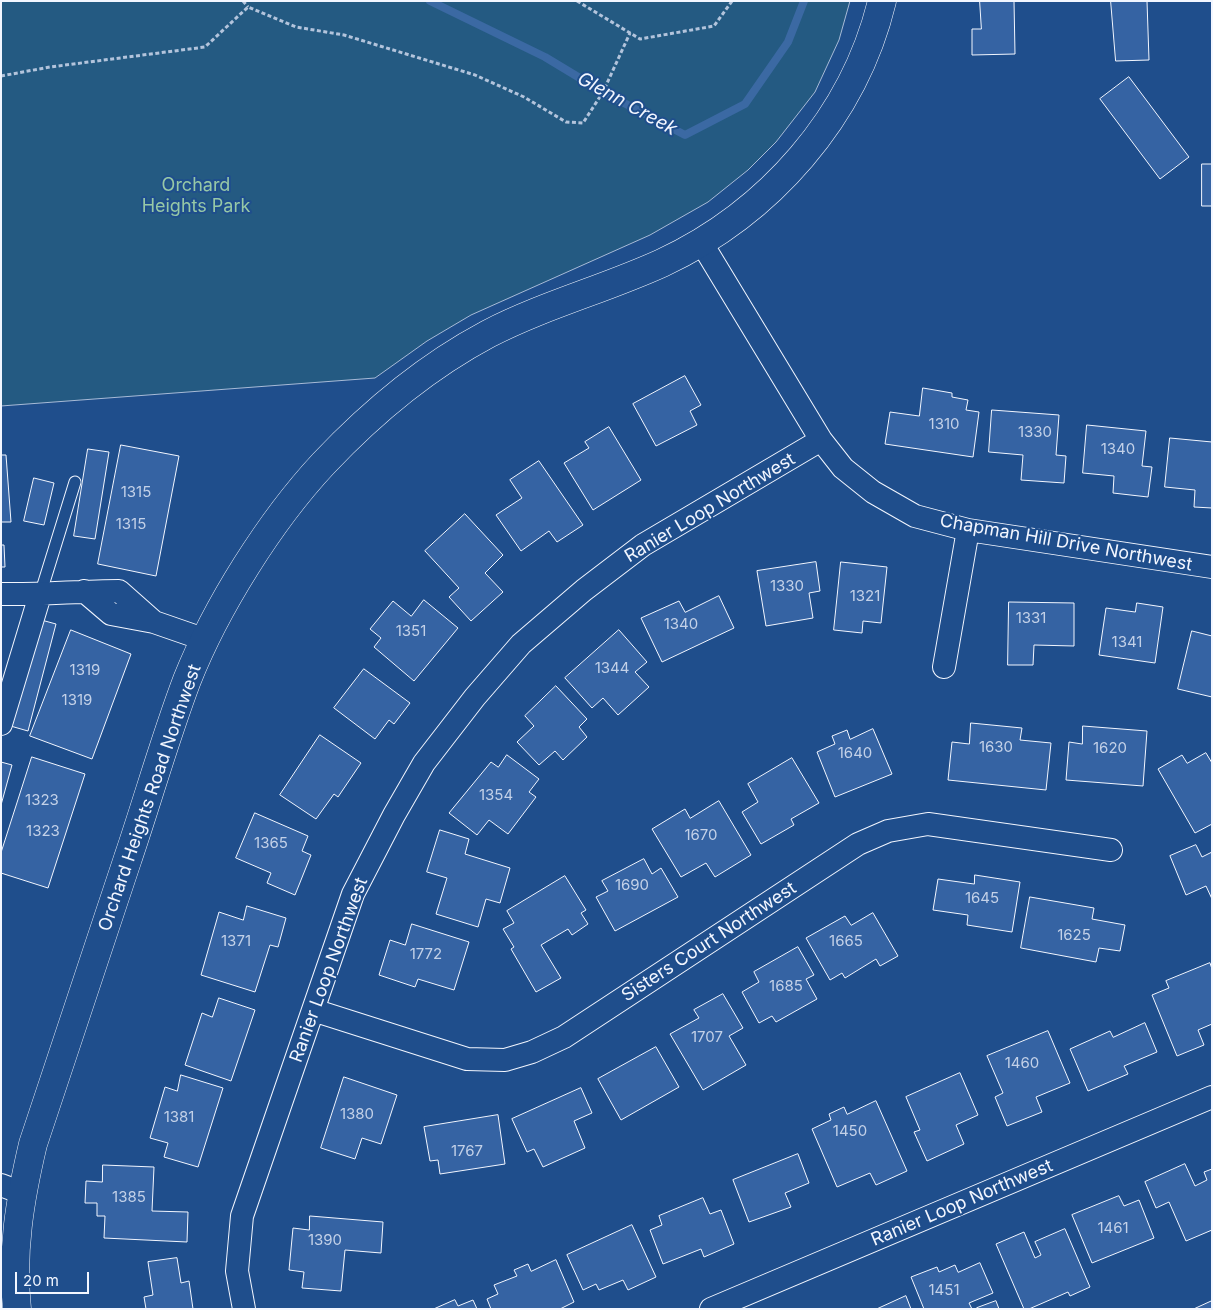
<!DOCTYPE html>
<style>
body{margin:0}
#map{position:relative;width:1213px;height:1310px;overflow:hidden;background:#1f4e8c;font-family:Inter,sans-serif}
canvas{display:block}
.frame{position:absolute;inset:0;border:2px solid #f2f6ff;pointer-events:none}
.scale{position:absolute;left:15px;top:1272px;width:74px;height:22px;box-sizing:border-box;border:2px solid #f2f6ff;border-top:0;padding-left:6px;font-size:15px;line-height:18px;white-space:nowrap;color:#f2f6ff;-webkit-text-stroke:4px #1f4e8c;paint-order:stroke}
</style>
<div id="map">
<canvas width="1213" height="1310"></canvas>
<div class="frame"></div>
<div class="scale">20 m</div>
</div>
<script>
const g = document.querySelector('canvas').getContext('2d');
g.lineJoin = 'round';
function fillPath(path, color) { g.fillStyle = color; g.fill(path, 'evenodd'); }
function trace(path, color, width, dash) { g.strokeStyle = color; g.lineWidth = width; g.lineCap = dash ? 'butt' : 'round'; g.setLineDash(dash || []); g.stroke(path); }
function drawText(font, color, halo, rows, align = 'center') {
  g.font = font + ' Inter,sans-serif'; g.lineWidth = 4; g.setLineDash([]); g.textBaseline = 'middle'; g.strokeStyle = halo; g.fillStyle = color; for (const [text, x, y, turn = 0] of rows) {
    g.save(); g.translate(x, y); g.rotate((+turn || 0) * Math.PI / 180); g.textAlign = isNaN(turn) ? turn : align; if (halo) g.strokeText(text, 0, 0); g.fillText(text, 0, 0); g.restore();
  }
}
const green = new Path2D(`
 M1 1H850L839 40 815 92 776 142 748 170 708 202 650 235 471 315 427 341 375 378 1 406Z`);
fillPath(green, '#245a82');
trace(green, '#a8bbd7', 1);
trace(new Path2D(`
 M430 1 545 57 603 92 685 135 745 104 788 42 804 1`), '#3b69a3', 8);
const building = new Path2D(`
 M980 1H1014L1015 54 972 55V29H981Z
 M1111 1H1147L1149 60 1116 61Z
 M1129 77 1189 157 1160 179 1100 99Z
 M1202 164H1212V206H1202Z
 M685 376 701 405 690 411 697 425 656 446 633 404Z
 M923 388 952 393V397L968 400 966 410 979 412 973 457 885 444 890 412 919 416Z
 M992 410 1059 415 1056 455 1066 456 1064 483 1021 480 1023 455 989 452Z
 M1087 425 1146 431 1142 466 1152 467 1148 497 1113 493 1114 476 1083 473Z
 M609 427 641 480 593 510 564 463 589 448 585 442Z
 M1170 438 1212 442V508L1194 507 1195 490 1165 487Z
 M121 445 179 456 156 576 98 564Z
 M88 449 109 452 95 539 74 536Z
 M1 455H6L11 522H1Z
 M539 461 583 525 557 542 549 531 521 551 496 515 522 498 510 480Z
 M34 478 54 483 44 525 24 521Z
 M465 514 503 555 485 573 503 592 471 621 449 597 459 588 425 551Z
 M1 545H4L5 567H1Z
 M816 562 820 591 809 593 813 618 766 626 757 571Z
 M841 562 887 567 881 623 863 621 862 633 834 630Z
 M719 596 734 628 662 662 641 618 679 601 685 612Z
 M424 600 458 628 414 681 374 647 381 638 370 629 393 601 411 616Z
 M1009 602 1074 603V646L1034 645 1033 665H1008Z
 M1137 603 1163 607 1155 663 1099 655 1106 608 1135 612Z
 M34 618 56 624 28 731 7 725Z
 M71 630 131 654 92 759 30 736Z
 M619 630 647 662 635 672 649 687 618 715 603 698 592 708 565 678Z
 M1192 631 1212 636V697L1178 689Z
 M364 669 410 703 394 724 389 720 375 739 334 708Z
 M556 686 587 719 579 727 587 737 563 760 555 751 539 765 517 742 534 726 525 716Z
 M971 723 1022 728 1020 740 1051 743 1046 790 948 780 952 742 969 744Z
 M1083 726 1147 731 1143 786 1066 780 1069 742 1082 744Z
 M873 729 892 774 835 797 817 752 835 744 832 736 847 730 850 739Z
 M320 735 361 763 338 797 334 794 316 819 280 795Z
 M1206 753 1212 763V824L1195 833 1158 769 1182 755 1187 763Z
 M507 755 539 779 529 792 536 797 508 834 489 820 477 835 449 813 491 762 498 767Z
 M32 757 85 774 48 888 1 873V853Z
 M792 758 819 803 791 819 794 825 761 844 742 812 758 802 748 784Z
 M1 762 12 765 1 805Z
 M719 801 751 855 715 877 706 863 681 877 652 829 685 809 690 818Z
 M255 813 308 836 302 851 311 855 295 895 267 883 271 873 236 858Z
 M440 830 469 839 465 854 510 868 500 903 486 899 478 927 436 914 447 878 427 872Z
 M1196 845 1202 857 1212 852V899L1206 886 1186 895 1170 856Z
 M644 859 652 874 661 868 678 897 615 931 596 897 608 891 602 881Z
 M975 875 1020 882 1012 932 967 925 968 915 933 910 938 879 974 884Z
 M565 876 586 910 581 913 588 924 572 935 568 929 541 945 561 978 536 992 511 949 514 947 503 929 514 923 507 911Z
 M1030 897 1094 908 1092 919 1125 925 1120 951 1099 948 1096 962 1021 948Z
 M247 906 286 918 278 947 270 945 255 992 201 975 219 912 243 920Z
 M873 913 898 956 880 966 876 959 845 978 842 973 830 980 806 938 845 916 851 925Z
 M412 924 469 942 454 990 418 979 415 987 379 975 390 940 405 945Z
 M798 947 814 975 806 979 817 999 776 1022 772 1016 759 1023 742 992 759 982 754 972Z
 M1210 963 1212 969V1024L1198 1030 1204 1045 1177 1056 1152 995 1169 988 1166 981Z
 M723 994 743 1028 729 1036 746 1065 703 1090 670 1034 699 1018 694 1010Z
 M219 998 255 1010 231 1081 185 1065 202 1013 212 1017Z
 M1145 1023 1157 1052 1124 1066 1128 1074 1088 1091 1070 1049 1110 1031 1113 1037Z
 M1048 1031 1070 1083 1036 1097 1042 1112 1007 1126 995 1097 1003 1093 987 1056Z
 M656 1047 679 1087 621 1120 598 1079Z
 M960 1073 978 1115 956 1125 964 1144 927 1161 914 1132 920 1130 906 1097Z
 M181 1075 223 1088 198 1167 164 1157 168 1143 150 1138 165 1087 177 1091Z
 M344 1077 397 1095 381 1144 362 1138 355 1159 321 1148Z
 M581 1088 592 1113 574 1121 585 1148 543 1167 534 1149 527 1152 512 1119Z
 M876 1101 907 1171 876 1185 870 1173 837 1187 812 1129 831 1120 829 1114 844 1107 847 1114Z
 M498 1115 505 1164 440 1174 438 1160 430 1161 424 1127Z
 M798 1154 809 1183 785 1193 791 1207 749 1222 733 1180Z
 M1185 1164 1195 1186 1207 1180 1204 1172 1212 1169V1230L1186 1241 1169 1202 1156 1208 1145 1182Z
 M103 1165 154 1167 152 1211 188 1212 187 1242 104 1238 105 1216H97V1203H85L86 1181 102 1182Z
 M1119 1196 1124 1206 1139 1200 1154 1238 1092 1263 1072 1215Z
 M703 1198 710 1214 721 1210 734 1244 704 1257 701 1249 663 1264 650 1230 662 1225 659 1216Z
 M310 1216 383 1222 381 1253 345 1250 341 1291 302 1288 304 1272 289 1270 293 1228 309 1230Z
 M632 1225 656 1277 628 1290 623 1280 599 1290 596 1284 583 1290 567 1255Z
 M1065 1229 1090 1287 1070 1296 1068 1292 1029 1309H1024L996 1244 1024 1232 1035 1258 1041 1255 1035 1242Z
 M177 1258 181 1283 189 1281 193 1309H146L144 1297 153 1295 148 1262Z
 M556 1260 574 1302 560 1309H491L487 1299 498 1294 494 1285 517 1276 514 1270 528 1264 531 1271Z
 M980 1263 993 1293 969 1303 972 1309H924L911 1277 937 1267 939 1272 955 1265 958 1272Z
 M906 1296 911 1309H877Z
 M455 1300 458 1306 473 1300 477 1309H434Z
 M996 1301 999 1309H978L977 1308Z
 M1212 1301V1309H1194Z`);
fillPath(building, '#3563a3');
trace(building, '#f2f6ff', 1);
const service = new Path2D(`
 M40 595 75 482`);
const minor = new Path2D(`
 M701 242 821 440 843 468 873 492 915 516 968 530 1212 567
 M84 591 111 614 154 622 206 640
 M1 594C41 595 79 591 119 591L154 622
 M944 667 968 530
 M1 724 40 595
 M313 1010 467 1059 505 1060 532 1052 564 1037 858 844 888 831 928 824 1111 850
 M1 1185 22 1193
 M244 1309 237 1271 242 1216 353 894 394 815 424 763 475 697 521 644 584 590 643 545 821 440
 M711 1309 1212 1097`);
const secondary = new Path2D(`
 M17 1309C11 1252 20 1199 33 1144 64 1048 96 953 128 858 148 799 165 738 187 680 216 607 270 521 323 464 371 413 426 367 488 334 544 305 605 289 662 263 769 213 854 117 882 1`);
trace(service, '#f2f6ff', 13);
trace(minor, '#f2f6ff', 24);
trace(secondary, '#f2f6ff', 29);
trace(new Path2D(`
 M243 1 248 7
 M577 1 640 39 714 26 732 1
 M1 76 50 67 205 47 248 7 296 27 344 35 475 75 524 97 566 122 583 123 603 92 630 33`), '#b3c4dc', 3, [4, 2.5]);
trace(service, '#1f4e8c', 11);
trace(minor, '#1f4e8c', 22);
trace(secondary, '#1f4e8c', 28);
drawText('15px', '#c3d1e8', null, [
 ["1310",944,424],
 ["1330",1035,432],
 ["1340",1118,449],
 ["1315",136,492],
 ["1315",131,524],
 ["1330",787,586],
 ["1321",865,596],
 ["1331",1031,618],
 ["1340",681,624],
 ["1351",411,631],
 ["1341",1127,642],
 ["1344",612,668],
 ["1319",85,670],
 ["1319",77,700],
 ["1630",996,747],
 ["1620",1110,748],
 ["1640",855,753],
 ["1354",496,795],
 ["1323",42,800],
 ["1323",43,831],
 ["1670",701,835],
 ["1365",271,843],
 ["1690",632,885],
 ["1645",982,898],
 ["1625",1074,935],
 ["1371",236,941],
 ["1665",846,941],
 ["1772",426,954],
 ["1685",786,986],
 ["1707",707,1037],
 ["1460",1022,1063],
 ["1380",357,1114],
 ["1381",179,1117],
 ["1450",850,1131],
 ["1767",467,1151],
 ["1385",129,1197],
 ["1461",1113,1228],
 ["1390",325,1240],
 ["1451",944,1290]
]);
drawText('18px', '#97c8a6', '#1f4e8c', [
 ["Orchard",196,186],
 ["Heights Park",196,207]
]);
drawText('18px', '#f2f6ff', '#1f4e8c', [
 ["Ranier Loop Northwest",710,508,-31],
 ["Chapman Hill Drive Northwest",1066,543,10],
 ["Orchard Heights Road Northwest",150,798,-71],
 ["Sisters Court Northwest",709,942,-33],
 ["Ranier Loop Northwest",329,970,-70],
 ["Ranier Loop Northwest",962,1203,-23]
]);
drawText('italic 19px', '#f2f6ff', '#1f4e8c', [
 ["Glenn Creek",627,104,29]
]);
</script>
